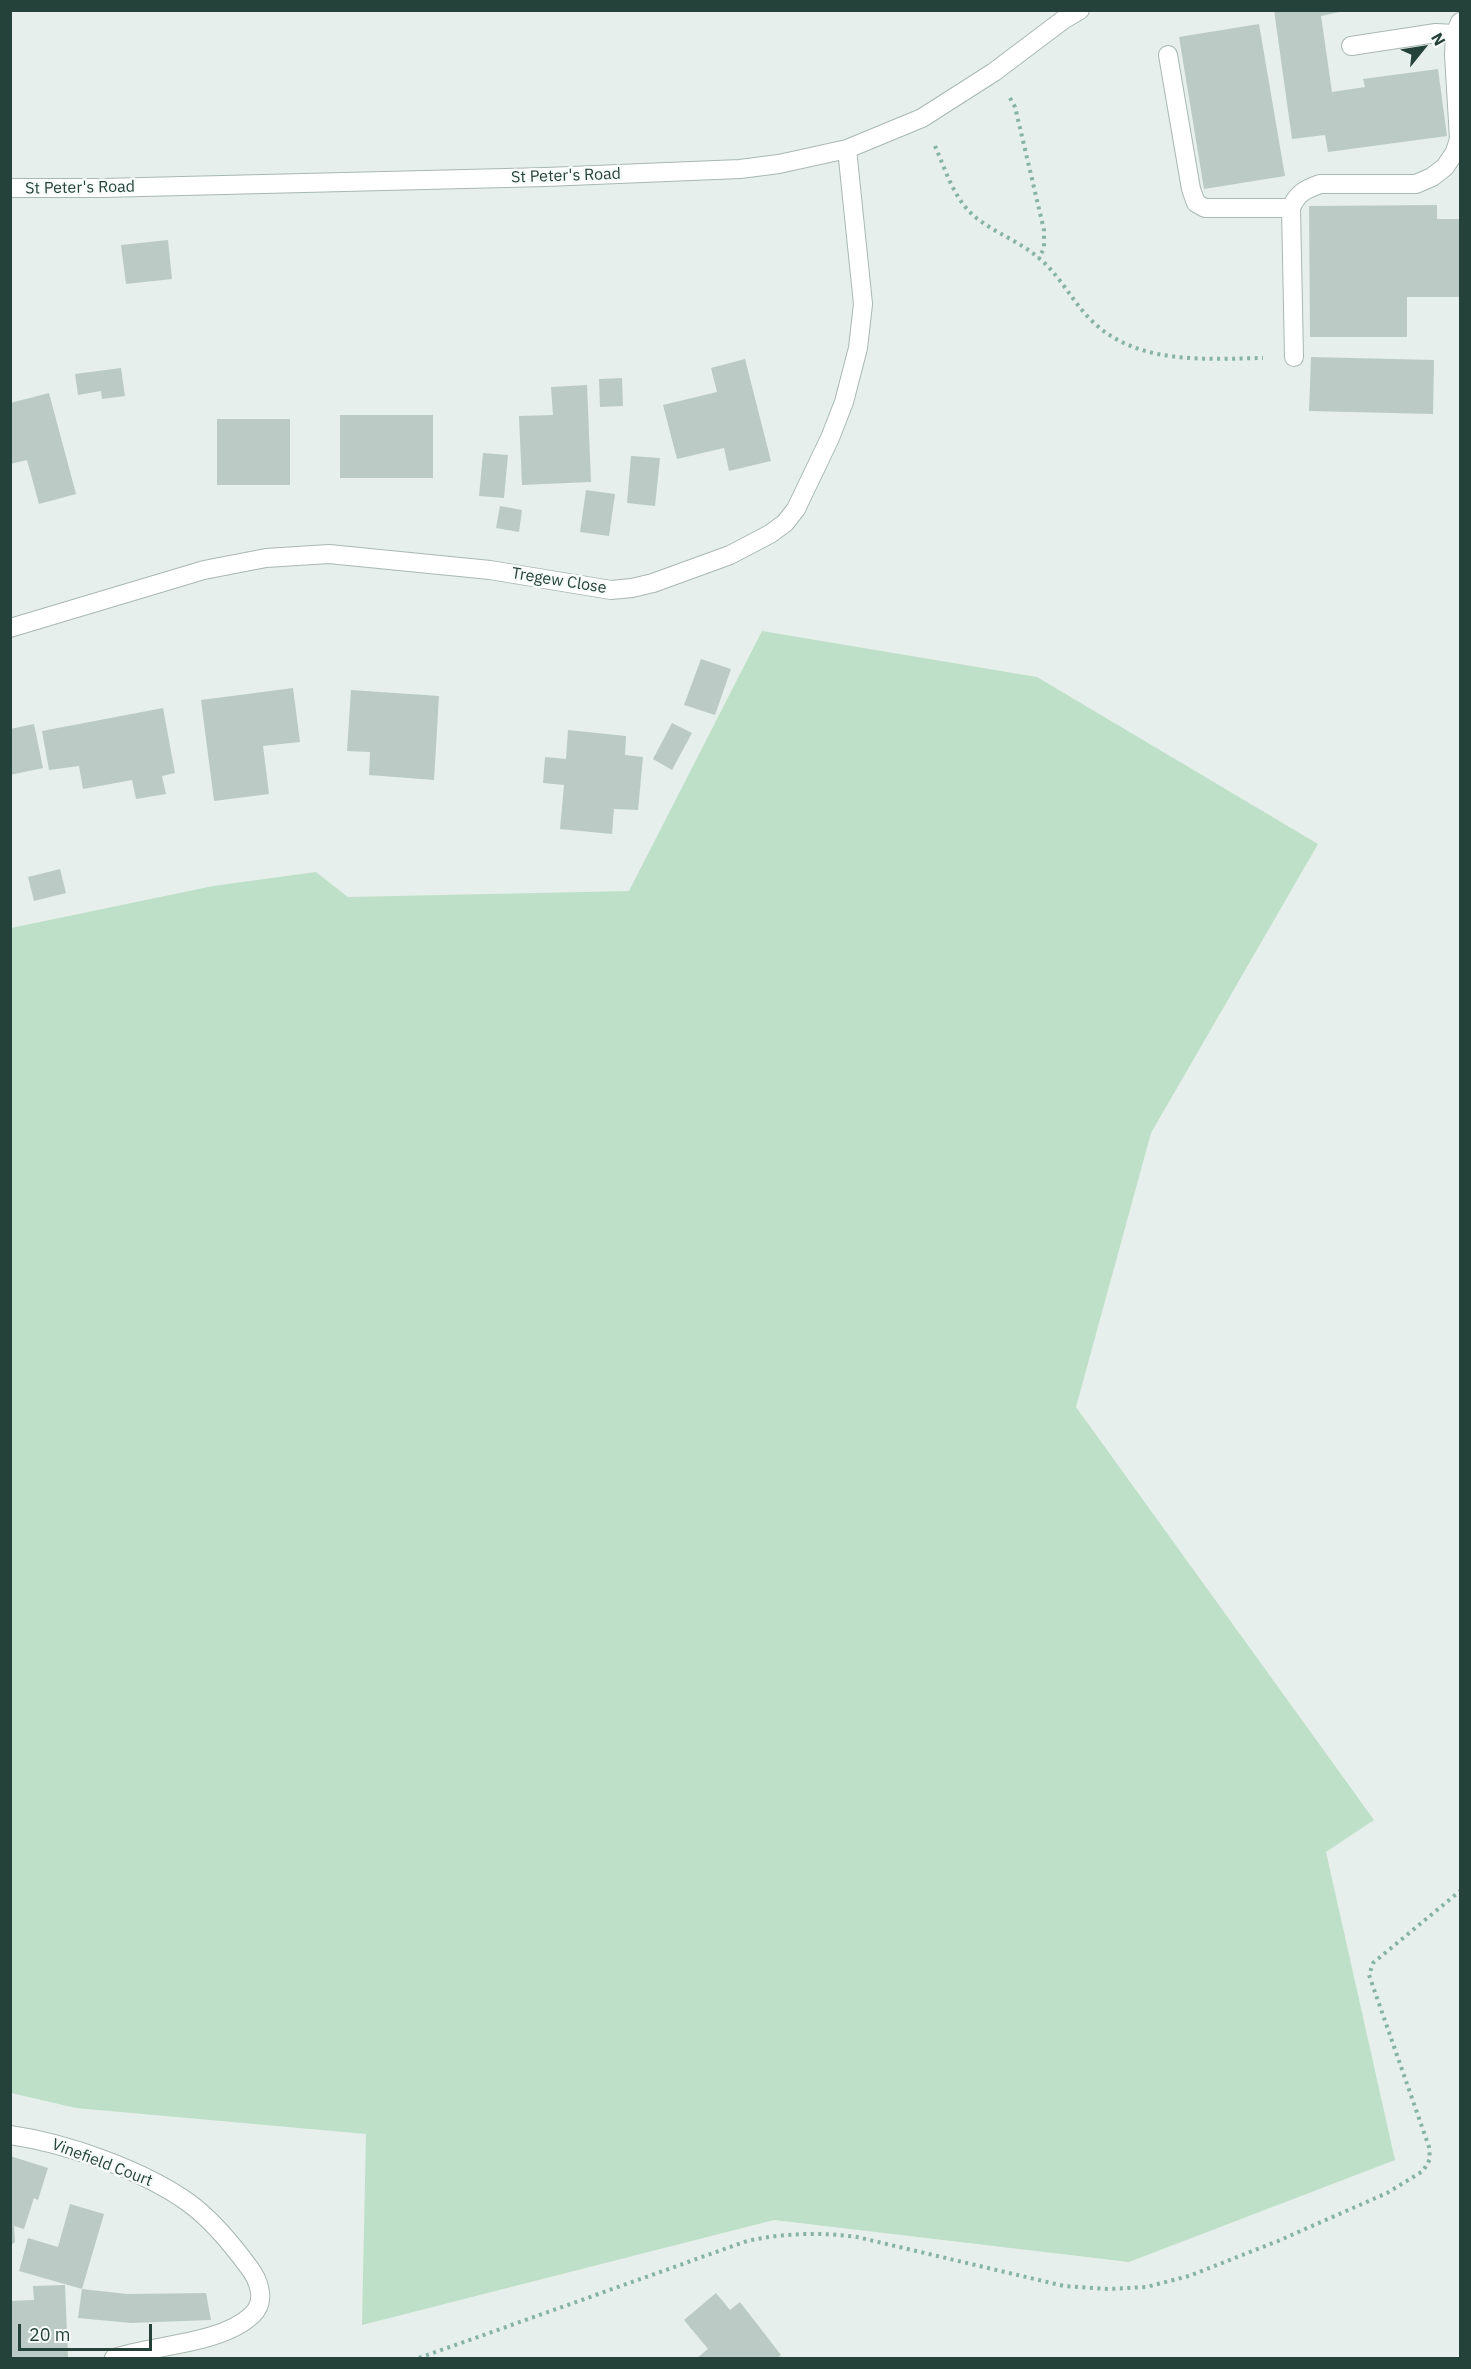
<!DOCTYPE html>
<style>
body{margin:0}
#map{position:relative;width:1471px;height:2369px;overflow:hidden;background:#e6efeb;font-family:"IBM Plex Sans",sans-serif}
canvas{display:block}
.frame{position:absolute;inset:0;border:12px solid #24423a;pointer-events:none}
.north{position:absolute;left:1393px;top:18px;width:60px;height:60px;-webkit-text-stroke:4px #f7fbf9;paint-order:stroke;rotate:60deg;font-size:16px;font-weight:700;line-height:24px;text-align:center;color:#24423a}
.north::after{content:'';display:block;margin:auto;width:21px;height:27px;background:#24423a;clip-path:polygon(50% 0,100% 100%,50% 72%,0 100%)}
.scale{position:absolute;left:18px;top:2324px;width:134px;height:27px;box-sizing:border-box;border:3px solid #24423a;border-top:0;padding-left:8px;font-size:18px;line-height:21px;white-space:nowrap;color:#24423a;-webkit-text-stroke:4px #f7fbf9;paint-order:stroke}
</style>
<div id="map">
<canvas width="1471" height="2369"></canvas>
<div class="frame"></div>
<div class="north">N</div>
<div class="scale">20 m</div>
</div>
<script>
const g = document.querySelector('canvas').getContext('2d');
g.lineJoin = 'round';
function fillPath(path, color) { g.fillStyle = color; g.fill(path, 'evenodd'); }
function trace(path, color, width, dash) { g.strokeStyle = color; g.lineWidth = width; g.lineCap = dash ? 'butt' : 'round'; g.setLineDash(dash || []); g.stroke(path); }
function drawText(font, color, halo, rows, align = 'center') {
  g.font = font + ' "IBM Plex Sans",sans-serif'; g.lineWidth = 5; g.setLineDash([]); g.textBaseline = 'middle'; g.strokeStyle = halo; g.fillStyle = color; for (const [text, x, y, turn = 0] of rows) {
    g.save(); g.translate(x, y); g.rotate((+turn || 0) * Math.PI / 180); g.textAlign = isNaN(turn) ? turn : align; if (halo) g.strokeText(text, 0, 0); g.fillText(text, 0, 0); g.restore();
  }
}
fillPath(new Path2D(`
 M762 631 1037 677 1318 844 1151 1133 1076 1407 1374 1820 1326 1852 1395 2160 1129 2262 774 2220 362 2325 366 2134 76 2108 11 2093V928L213 886 316 872 348 897 629 891Z`), '#bfe0c8');
fillPath(new Path2D(`
 M1274 10H1349L1321 16 1332 92 1365 87 1363 79 1438 69 1447 136 1328 152 1325 135 1292 139Z
 M1259 24 1285 176 1204 189 1179 37Z
 M1437 205V219H1460V297H1407V337H1310L1309 206Z
 M168 240 172 279 126 284 121 245Z
 M1311 357 1434 360 1433 414 1309 411Z
 M745 359 771 461 729 471 724 448 677 459 663 405 717 392 711 368Z
 M121 368 125 396 102 399 101 391 78 395 75 374Z
 M622 378 623 406 600 407 599 379Z
 M587 385 591 482 522 485 519 416 553 415 551 387Z
 M49 393 76 494 39 504 27 460 10 464V403Z
 M340 415H433V478H340Z
 M217 419H290V485H217Z
 M483 453 508 455 504 498 479 496Z
 M631 456 660 458 655 506 627 503Z
 M586 490 615 494 609 536 580 532Z
 M500 506 522 510 519 532 496 528Z
 M701 659 731 669 715 715 684 705Z
 M293 688 300 742 263 746 269 794 214 801 201 700Z
 M351 690 439 696 434 780 369 775 370 752 347 751Z
 M163 708 175 773 162 776 166 794 136 799 132 780 83 789 79 766 49 770 42 731Z
 M672 723 692 733 672 770 653 759Z
 M34 724 43 768 10 775V729Z
 M568 730 626 736 625 755 643 757 638 810 614 809 612 834 560 829 564 785 543 783 545 757 566 759Z
 M60 869 66 893 34 901 28 877Z
 M10 2156 48 2168 38 2200 34 2198 24 2229 14 2226 15 2242 10 2246Z
 M70 2204 104 2214 82 2289 19 2271 28 2238 58 2247Z
 M65 2285 68 2358H10V2301L34 2300 33 2286Z
 M82 2289 127 2294 206 2293 211 2320 131 2323 78 2318Z
 M716 2293 730 2310 740 2302 781 2355 777 2358H697L708 2349 684 2320Z`), '#bbcac4');
const minor = new Path2D(`
 M1351 46 1436 33 1455 34
 M1168 55 1191 189 1196 203 1205 208H1291
 M10 188H102L546 177 740 169 779 164 847 149 922 118 994 72 1063 20 1080 10
 M1294 357 1291 208C1297 193 1306 189 1320 184H1416L1432 177 1445 167 1455 152 1459 139 1454 55 1455 34 1460 22
 M10 628 204 570 266 558 329 554 490 570 611 590 632 588 653 583 730 555 770 534 785 523 796 509 830 438 844 402 858 348 863 304 847 149
 M10 2135C66 2143 143 2170 189 2203 212 2220 231 2243 248 2266 259 2280 267 2301 252 2315 222 2344 153 2345 114 2358`);
trace(minor, '#a8b8b2', 20);
trace(new Path2D(`
 M1010 98 1015 107 1044 230V248L1039 258
 M935 146C946 171 955 203 979 220 998 234 1022 243 1040 259 1062 278 1073 303 1093 322 1138 365 1206 359 1263 358
 M419 2358 747 2241C784 2233 820 2232 857 2237L1064 2286 1109 2289 1146 2287 1189 2276 1278 2241 1387 2193 1423 2171 1430 2159 1429 2147 1369 1975 1373 1963 1460 1891`), '#86b3a5', 4, [3, 4.5]);
trace(minor, '#fff', 18);
drawText('16px', '#24423a', '#f7fbf9', [
 ["St Peter's Road",566,176,-2],
 ["St Peter's Road",80,188,-1],
 ["Tregew Close",559,581,9],
 ["Vinefield Court",102,2163,21]
]);
</script>
